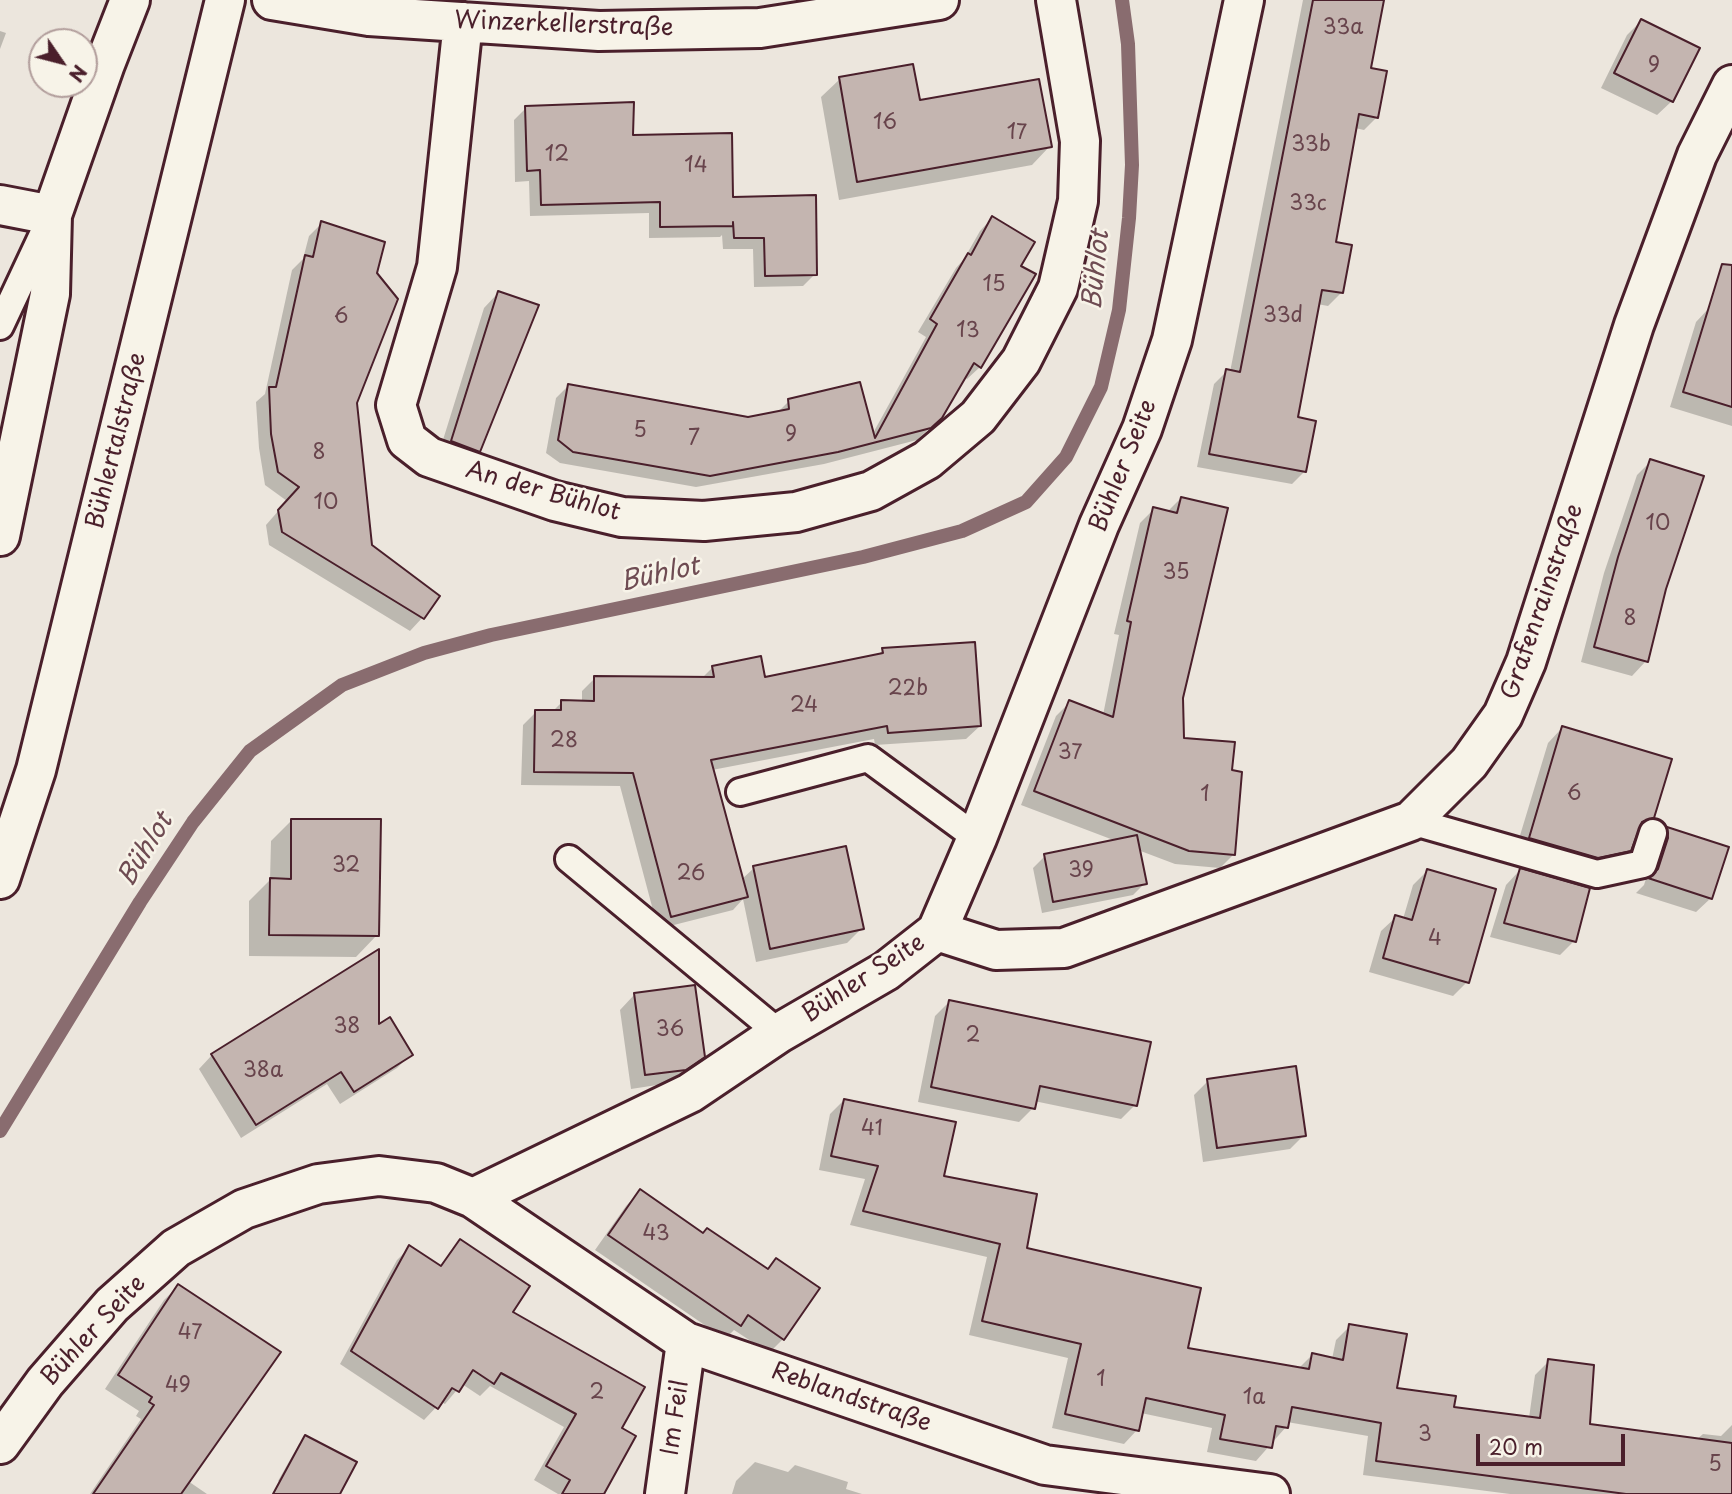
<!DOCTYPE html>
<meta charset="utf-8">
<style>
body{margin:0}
#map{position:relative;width:1732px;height:1494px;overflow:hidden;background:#ece6dd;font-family:"Playpen Sans",sans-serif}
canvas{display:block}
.north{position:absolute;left:28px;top:28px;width:70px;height:70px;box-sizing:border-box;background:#f7f3e8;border:2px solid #b29e9c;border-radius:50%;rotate:125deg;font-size:19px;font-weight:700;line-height:28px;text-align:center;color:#4a1f2b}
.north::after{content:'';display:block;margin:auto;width:24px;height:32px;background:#4a1f2b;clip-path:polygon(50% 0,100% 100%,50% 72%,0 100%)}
.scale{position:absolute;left:1476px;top:1434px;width:149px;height:32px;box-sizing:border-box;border:4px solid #4a1f2b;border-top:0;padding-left:9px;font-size:21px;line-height:24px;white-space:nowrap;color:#4a1f2b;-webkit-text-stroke:5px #f7f3e8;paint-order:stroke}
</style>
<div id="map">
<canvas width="1732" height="1494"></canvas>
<div class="north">N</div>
<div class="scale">20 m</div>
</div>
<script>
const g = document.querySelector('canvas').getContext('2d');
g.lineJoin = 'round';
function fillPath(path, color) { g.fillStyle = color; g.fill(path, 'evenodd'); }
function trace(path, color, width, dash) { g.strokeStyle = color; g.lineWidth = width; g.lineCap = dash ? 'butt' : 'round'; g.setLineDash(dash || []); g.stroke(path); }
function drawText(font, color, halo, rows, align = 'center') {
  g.font = font + ' "Playpen Sans",sans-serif'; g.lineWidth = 5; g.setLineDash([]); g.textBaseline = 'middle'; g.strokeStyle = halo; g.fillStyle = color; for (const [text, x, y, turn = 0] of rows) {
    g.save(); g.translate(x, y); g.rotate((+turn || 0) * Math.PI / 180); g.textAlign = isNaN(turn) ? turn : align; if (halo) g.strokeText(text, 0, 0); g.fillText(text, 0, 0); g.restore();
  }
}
fillPath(new Path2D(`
 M1303 0H1382L1369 69 1377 117 1364 130 1355 128 1334 244 1341 293 1328 306 1317 304 1296 418 1305 471 1292 484 1197 467 1214 384 1227 371 1230 372Z
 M1641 21 1672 101 1657 115 1601 88 1627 35Z
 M0 31 6 33 0 49Z
 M840 79 918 102 1050 146 1032 165 839 200 821 97Z
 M526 108 632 137 731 199 815 274 803 286 754 287 753 249H723L722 235 720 237 649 238V213L530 216 529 181 515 182 514 120Z
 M992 218 1019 267 980 367 967 379 964 377 941 417 917 440 824 464 696 487 560 463 546 453 556 398 568 386 748 418 777 413 789 401 872 435 926 337 918 332 956 268 964 259 980 231Z
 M322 223 375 273 355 403 370 545 423 617 410 631 269 545 266 525 287 501 265 485 259 448 256 402 265 394 292 270 303 259 309 236Z
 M498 293 479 451 464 465 438 456 484 308Z
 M1710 307 1732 314V426L1670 407 1696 322Z
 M1651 461 1664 589 1646 661 1632 676 1581 662 1604 573 1637 475Z
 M1181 498 1183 740 1230 772 1234 854 1220 868 1175 864 1138 850 1145 883 1133 895 1042 913 1033 868 1045 856 1116 841 1021 805 1056 716 1070 702 1103 715 1119 635 1114 634 1140 523 1154 509 1167 512Z
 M883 650 980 726 966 739 875 745 874 739 712 770 741 880 754 868 862 928 847 943 756 962 743 899 733 910 658 929 620 786 521 785 523 725 536 712H552L562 702H582V691L595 678H702L713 667 764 679 877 656Z
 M1562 728 1653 817 1638 832 1629 850 1615 864 1515 852 1548 743Z
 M292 820 377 935 356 957 249 956V901L270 880 271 841Z
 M1668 829 1711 898 1696 912 1636 893 1644 885 1654 853V843Z
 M1520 870 1574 941 1560 955 1490 937 1506 885Z
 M1427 871 1467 982 1453 996 1369 972 1381 931 1396 917 1403 919 1413 885Z
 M634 995 703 1056 688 1071 670 1083 631 1089 620 1010Z
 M949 1002 1135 1105 1121 1119 1034 1101 1033 1108 1019 1122 918 1102 935 1016Z
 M378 1027 411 1054 397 1068 340 1104 327 1084 241 1138 199 1069 212 1055Z
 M1208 1081 1304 1135 1290 1149 1203 1162 1194 1095Z
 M844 1100 942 1177 1025 1250 1185 1350 1298 1369 1312 1355 1332 1359 1336 1340 1350 1326 1395 1390 1452 1408 1529 1418 1535 1375 1549 1361 1589 1426 1696 1440 1703 1434 1721 1436 1732 1425V1494H1510L1363 1475 1368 1436 1287 1422 1286 1427 1256 1461 1207 1452 1212 1428 1141 1413 1137 1430 1124 1444 1052 1428 1068 1358 969 1335 987 1257 850 1225 865 1179 819 1170 830 1114Z
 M640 1191 703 1234 766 1270 776 1261 783 1339 769 1353 734 1330 725 1339 595 1250 626 1206Z
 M460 1241 510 1313 620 1429 603 1492 606 1494H558L534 1480 564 1427 490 1386 480 1396 462 1384 445 1404 441 1402 424 1420 340 1364 397 1260 410 1247 439 1267Z
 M178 1286 188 1481 207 1494H90L141 1419 136 1416 139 1411 105 1389 164 1300Z
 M306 1437 338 1494H302L278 1481 299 1444Z
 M755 1462 788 1472 795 1465 848 1482 846 1489 862 1494H732L736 1481Z`), '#0003');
trace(new Path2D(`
 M0 1131 140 902 193 822 250 751 342 685 424 653 491 635 863 557 962 531 1026 502 1066 457 1101 387 1119 310 1129 218 1132 165 1128 44 1122 0`), '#896c6f', 14);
const building = new Path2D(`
 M1313 0H1384L1371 68 1387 71 1378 118 1359 114 1336 242 1352 245 1343 293 1322 290 1298 417 1316 421 1306 472 1209 454 1226 369 1240 372Z
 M1641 19 1700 48 1673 102 1614 73Z
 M913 64 920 100 1039 79 1052 147 857 182 839 77Z
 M634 102 633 135 732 133 733 197 816 195 817 275 765 276 764 238H734L733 222V226L660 227V202L541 205 540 170 527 171 525 106Z
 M992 216 1035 242 1021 266 1036 274 981 368 974 363 942 418 931 428 838 452 710 476 573 452 558 440 568 384 748 417 789 409 788 399 860 382 875 438 937 324 930 319 968 253 971 255Z
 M321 221 385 242 377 273 398 299 357 403 372 545 440 596 424 619 282 532 278 510 299 487 278 472 271 434 269 387H276L305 255 313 257Z
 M1722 264 1732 265V407L1683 392Z
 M498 291 539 305 480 452 451 441Z
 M1650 459 1704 476 1666 589 1648 662 1594 647 1618 557Z
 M1181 497 1228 508 1183 698 1184 738 1235 742 1232 770 1242 772 1235 855 1189 851 1034 791 1069 700 1113 717 1131 622 1127 621 1153 507 1177 513Z
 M975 642 981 726 888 733 887 726 711 760 748 897 671 917 633 773 534 772 535 710H561V700L594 701V676L714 677 712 666 761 656 765 677 883 653 882 648Z
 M1562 726 1672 759 1654 818 1642 822 1631 851 1598 858 1529 838Z
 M291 819H381L379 936 269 935 270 878 291 879Z
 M1667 827 1729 847 1712 899 1648 878 1658 869 1668 838Z
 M1137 835 1147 884 1053 902 1044 854Z
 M846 846 864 929 770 949 753 866Z
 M1520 868 1590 888 1576 942 1504 923Z
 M1427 869 1496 889 1469 983 1383 958 1395 915 1412 920Z
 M379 949V1024L390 1017 413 1055 354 1092 341 1072 256 1125 211 1054Z
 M695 985 705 1057 686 1070 645 1075 634 993Z
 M949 1000 1151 1042 1137 1106 1040 1086 1035 1109 931 1087Z
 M1296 1066 1306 1136 1217 1148 1207 1079Z
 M844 1099 956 1122 944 1176 1037 1194 1027 1248 1201 1288 1188 1348 1309 1369 1312 1353 1343 1360 1349 1324 1407 1334 1397 1388 1456 1396 1454 1407 1540 1418 1548 1359 1594 1365 1590 1424 1732 1443V1494H1626L1376 1461 1381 1423 1292 1407 1288 1428 1276 1426 1272 1448 1220 1439 1225 1415 1146 1398 1139 1431 1065 1414 1081 1344 982 1321 1000 1244 863 1211 878 1166 831 1156Z
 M640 1189 703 1233 707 1228 768 1269 776 1258 820 1288 784 1340 748 1315 741 1326 608 1235Z
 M460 1239 530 1286 513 1312 645 1387 622 1428 636 1436 604 1494H562L570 1480 546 1466 576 1414 501 1373 494 1384 473 1370 459 1392 452 1388 438 1409 351 1351 409 1245 441 1266Z
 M178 1284 281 1352 181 1494H93L154 1405 149 1402 152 1397 118 1375Z
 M305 1435 357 1462 340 1494H273Z`);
fillPath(building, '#c4b5b0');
trace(building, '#4a1f2b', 2);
const service = new Path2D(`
 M0 326 47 226
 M740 792 868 758 977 838
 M1411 821 1597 874 1643 864 1653 833
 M569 859 779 1033`);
const minor = new Path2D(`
 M272 0 369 16 599 31 760 28 939 0
 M463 22 437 267 396 405 407 440 429 457 555 501 622 517 704 521 796 512 871 491 927 460 978 417 1021 361 1058 288 1078 201 1080 141 1056 0
 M0 205 52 215 105 64 130 0
 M0 536 50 294 52 215
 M937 931 996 950 1064 948 1411 821 1469 763 1503 715 1526 662 1634 325 1697 155 1732 85
 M473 1198 690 1093 779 1033 886 971 937 931 977 838 1099 525 1142 429 1172 340 1244 0
 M0 1444 45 1382 112 1305 176 1248 244 1209 318 1184 379 1176 436 1183 473 1198 686 1342 1045 1465 1270 1494
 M665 1494 686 1342`);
const secondary = new Path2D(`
 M0 879 36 770 225 0`);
trace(service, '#4a1f2b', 32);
trace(minor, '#4a1f2b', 44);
trace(secondary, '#4a1f2b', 44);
trace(service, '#f7f3e8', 26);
trace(minor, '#f7f3e8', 38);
trace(secondary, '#f7f3e8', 38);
drawText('21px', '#68444c', null, [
 ["33a",1343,28],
 ["9",1654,66],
 ["16",885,123],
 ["17",1017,133],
 ["33b",1311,145],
 ["12",557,155],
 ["14",696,166],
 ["33c",1308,204],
 ["15",994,285],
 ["33d",1283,316],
 ["6",341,317],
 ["13",968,331],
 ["5",640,431],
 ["9",791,435],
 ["7",694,439],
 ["8",319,453],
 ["10",326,503],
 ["10",1658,524],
 ["35",1176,573],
 ["8",1630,619],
 ["22b",908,689],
 ["24",804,706],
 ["28",564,741],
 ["37",1070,753],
 ["6",1574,794],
 ["1",1205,795],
 ["32",346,866],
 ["39",1081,871],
 ["26",691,874],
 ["4",1435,939],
 ["38",347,1027],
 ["36",670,1030],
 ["2",973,1036],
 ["38a",263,1071],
 ["41",872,1129],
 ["43",656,1234],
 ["47",190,1333],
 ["1",1101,1380],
 ["49",178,1386],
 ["2",597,1393],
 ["1a",1254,1398],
 ["3",1425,1435],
 ["5",1715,1465]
]);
drawText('24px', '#4a1f2b', '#f7f3e8', [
 ["Winzerkellerstraße",564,25,2],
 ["Bühlertalstraße",117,441,-76],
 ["Bühler Seite",1124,466,-68],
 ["An der Bühlot",543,492,16],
 ["Grafenrainstraße",1543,602,-71],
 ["Bühler Seite",864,979,-33],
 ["Bühler Seite",94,1331,-47],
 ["Reblandstraße",851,1398,19],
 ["Im Feil",676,1418,-82]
]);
drawText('italic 26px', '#6f4c53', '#f7f3e8', [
 ["Bühlot",1097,270,-84],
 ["Bühlot",660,575,-12],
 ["Bühlot",146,850,-58]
]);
</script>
